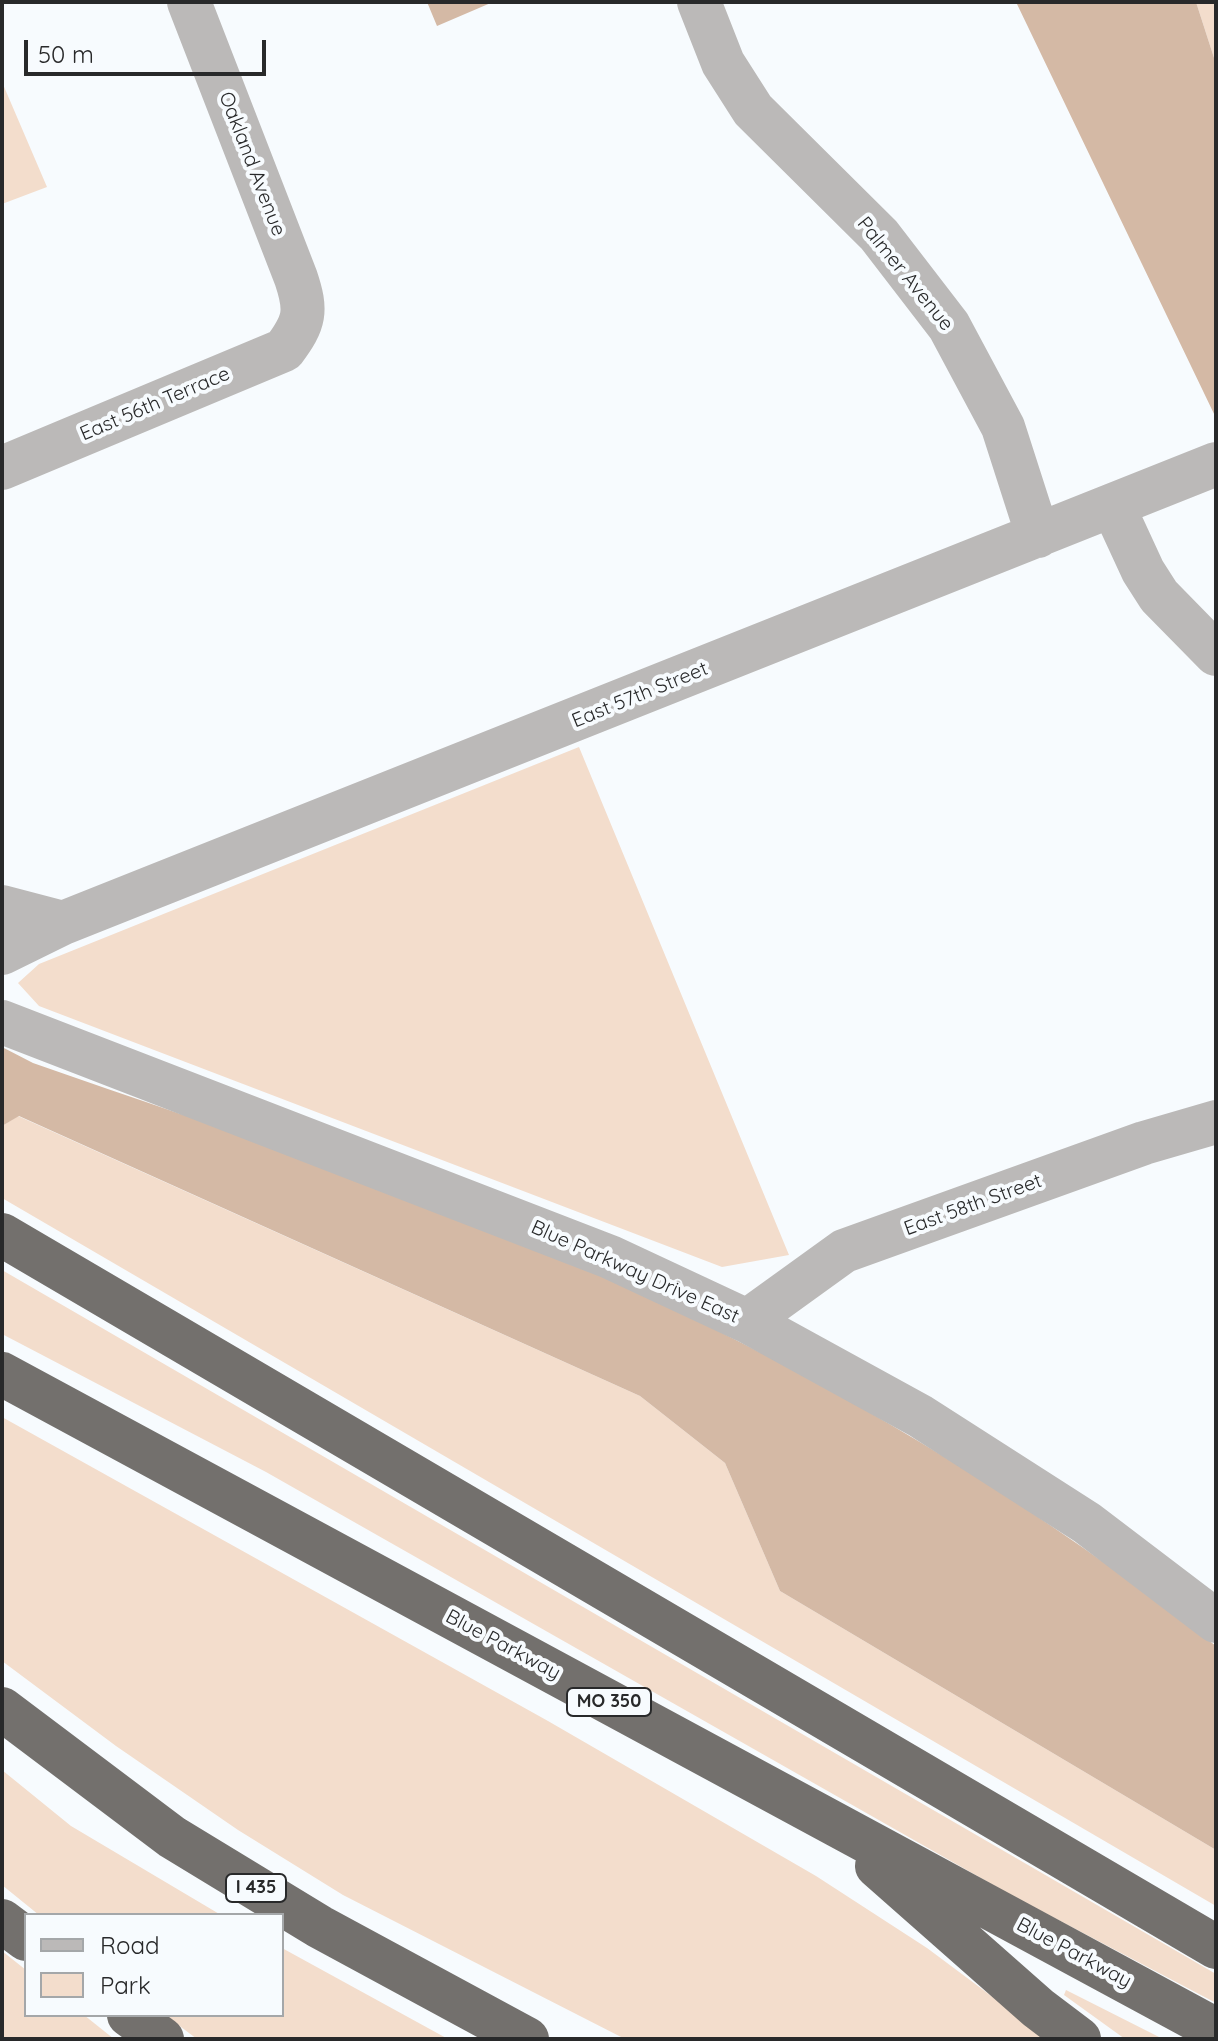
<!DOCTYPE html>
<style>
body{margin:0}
#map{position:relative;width:1218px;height:2041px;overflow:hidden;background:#f7fbfe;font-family:Quicksand,sans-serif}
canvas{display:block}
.frame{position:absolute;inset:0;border:4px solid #28292a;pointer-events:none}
.legend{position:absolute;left:24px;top:1913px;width:260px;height:104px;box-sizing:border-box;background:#f7fbfe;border:2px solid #a4a7a9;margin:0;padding:10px 14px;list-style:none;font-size:24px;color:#28292a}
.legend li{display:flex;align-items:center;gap:16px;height:40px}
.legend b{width:40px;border:2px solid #a4a7a9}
.scale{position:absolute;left:24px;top:40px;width:242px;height:36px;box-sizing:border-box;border:4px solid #28292a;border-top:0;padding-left:10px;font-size:24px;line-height:28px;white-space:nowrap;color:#28292a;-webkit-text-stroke:6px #f7fbfe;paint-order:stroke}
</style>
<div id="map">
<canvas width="1218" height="2041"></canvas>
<div class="frame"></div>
<ul class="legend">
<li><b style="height:10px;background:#bbb9b8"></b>Road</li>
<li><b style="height:22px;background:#f3ddcc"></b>Park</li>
</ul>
<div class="scale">50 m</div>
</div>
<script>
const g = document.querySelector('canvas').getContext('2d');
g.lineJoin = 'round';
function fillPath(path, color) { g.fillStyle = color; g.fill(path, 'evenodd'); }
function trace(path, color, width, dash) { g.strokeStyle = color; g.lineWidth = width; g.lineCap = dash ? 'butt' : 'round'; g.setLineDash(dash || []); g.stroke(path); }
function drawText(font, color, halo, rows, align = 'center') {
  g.font = font + ' Quicksand,sans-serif'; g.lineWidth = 8; g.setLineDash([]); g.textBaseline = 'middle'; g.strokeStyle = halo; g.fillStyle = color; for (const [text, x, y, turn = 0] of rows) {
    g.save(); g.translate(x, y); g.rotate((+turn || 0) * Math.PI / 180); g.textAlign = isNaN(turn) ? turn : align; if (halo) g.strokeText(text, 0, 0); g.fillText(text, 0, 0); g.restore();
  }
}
fillPath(new Path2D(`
 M1196 2H1216V64Z
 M2 82 47 187 2 204Z
 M579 747 789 1255 722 1267 39 1006 18 983 39 964Z
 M18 1116 640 1396 725 1463 780 1591 1216 1850V1906L2 1198V1126Z
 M2 1270 1216 1974V2003L1009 1894 266 1472 2 1334Z
 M2 1417 548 1721 816 1876 927 1948 1049 2039H625L343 1895 238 1830 116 1746 2 1661Z
 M2 1770 71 1826 221 1915H39L2 1885Z
 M282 1948 448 2039H197L165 2015H282Z
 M2 1951 26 1970V2015H84L114 2039H2Z
 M1066 1990 1163 2039H1125L1064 1995Z`), '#f3ddcc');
fillPath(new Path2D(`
 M427 2H493L437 26Z
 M1016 2H1196L1216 64V418Z
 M2 1047 33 1063C232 1133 435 1196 626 1286 784 1360 939 1447 1082 1547 1128 1579 1172 1613 1216 1646V1850L780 1591 725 1463 640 1396 19 1116 2 1126Z`), '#d4b9a5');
trace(new Path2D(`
 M699 2 723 63 753 110 879 235 949 326 1003 427 1038 536
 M2 468 284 350C305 322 307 311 296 278L189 2
 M1113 506 1143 571 1159 596 1216 654
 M2 907 63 923
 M2 953 63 923 1216 464
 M2 1022 610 1257 747 1321 920 1416 1087 1523 1216 1621
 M747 1321 844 1251 1144 1143 1216 1122`), '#bbb9b8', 44);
trace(new Path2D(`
 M2 1235 1216 1947
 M2 1374 1216 2030
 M2 1709 172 1837 320 1927 527 2039
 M877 1866 1038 2008 1079 2039
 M2 1921 26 1939
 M129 2015 162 2039`), '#73706d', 44);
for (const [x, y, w] of [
 [609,1702,84],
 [256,1888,60]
]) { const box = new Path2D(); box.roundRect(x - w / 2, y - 14, w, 28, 6); g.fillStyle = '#f7fbfe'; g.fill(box); trace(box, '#28292a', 2); }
drawText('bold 18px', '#28292a', null, [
 ["MO 350",609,1702],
 ["I 435",256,1888]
]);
drawText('20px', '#28292a', '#f7fbfe', [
 ["Oakland Avenue",252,164,69],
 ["Palmer Avenue",905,274,51],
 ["East 56th Terrace",155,404,-23],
 ["East 57th Street",640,695,-22],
 ["East 58th Street",973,1205,-20],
 ["Blue Parkway Drive East",635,1272,24],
 ["Blue Parkway",503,1645,28],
 ["Blue Parkway",1074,1953,28]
]);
</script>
